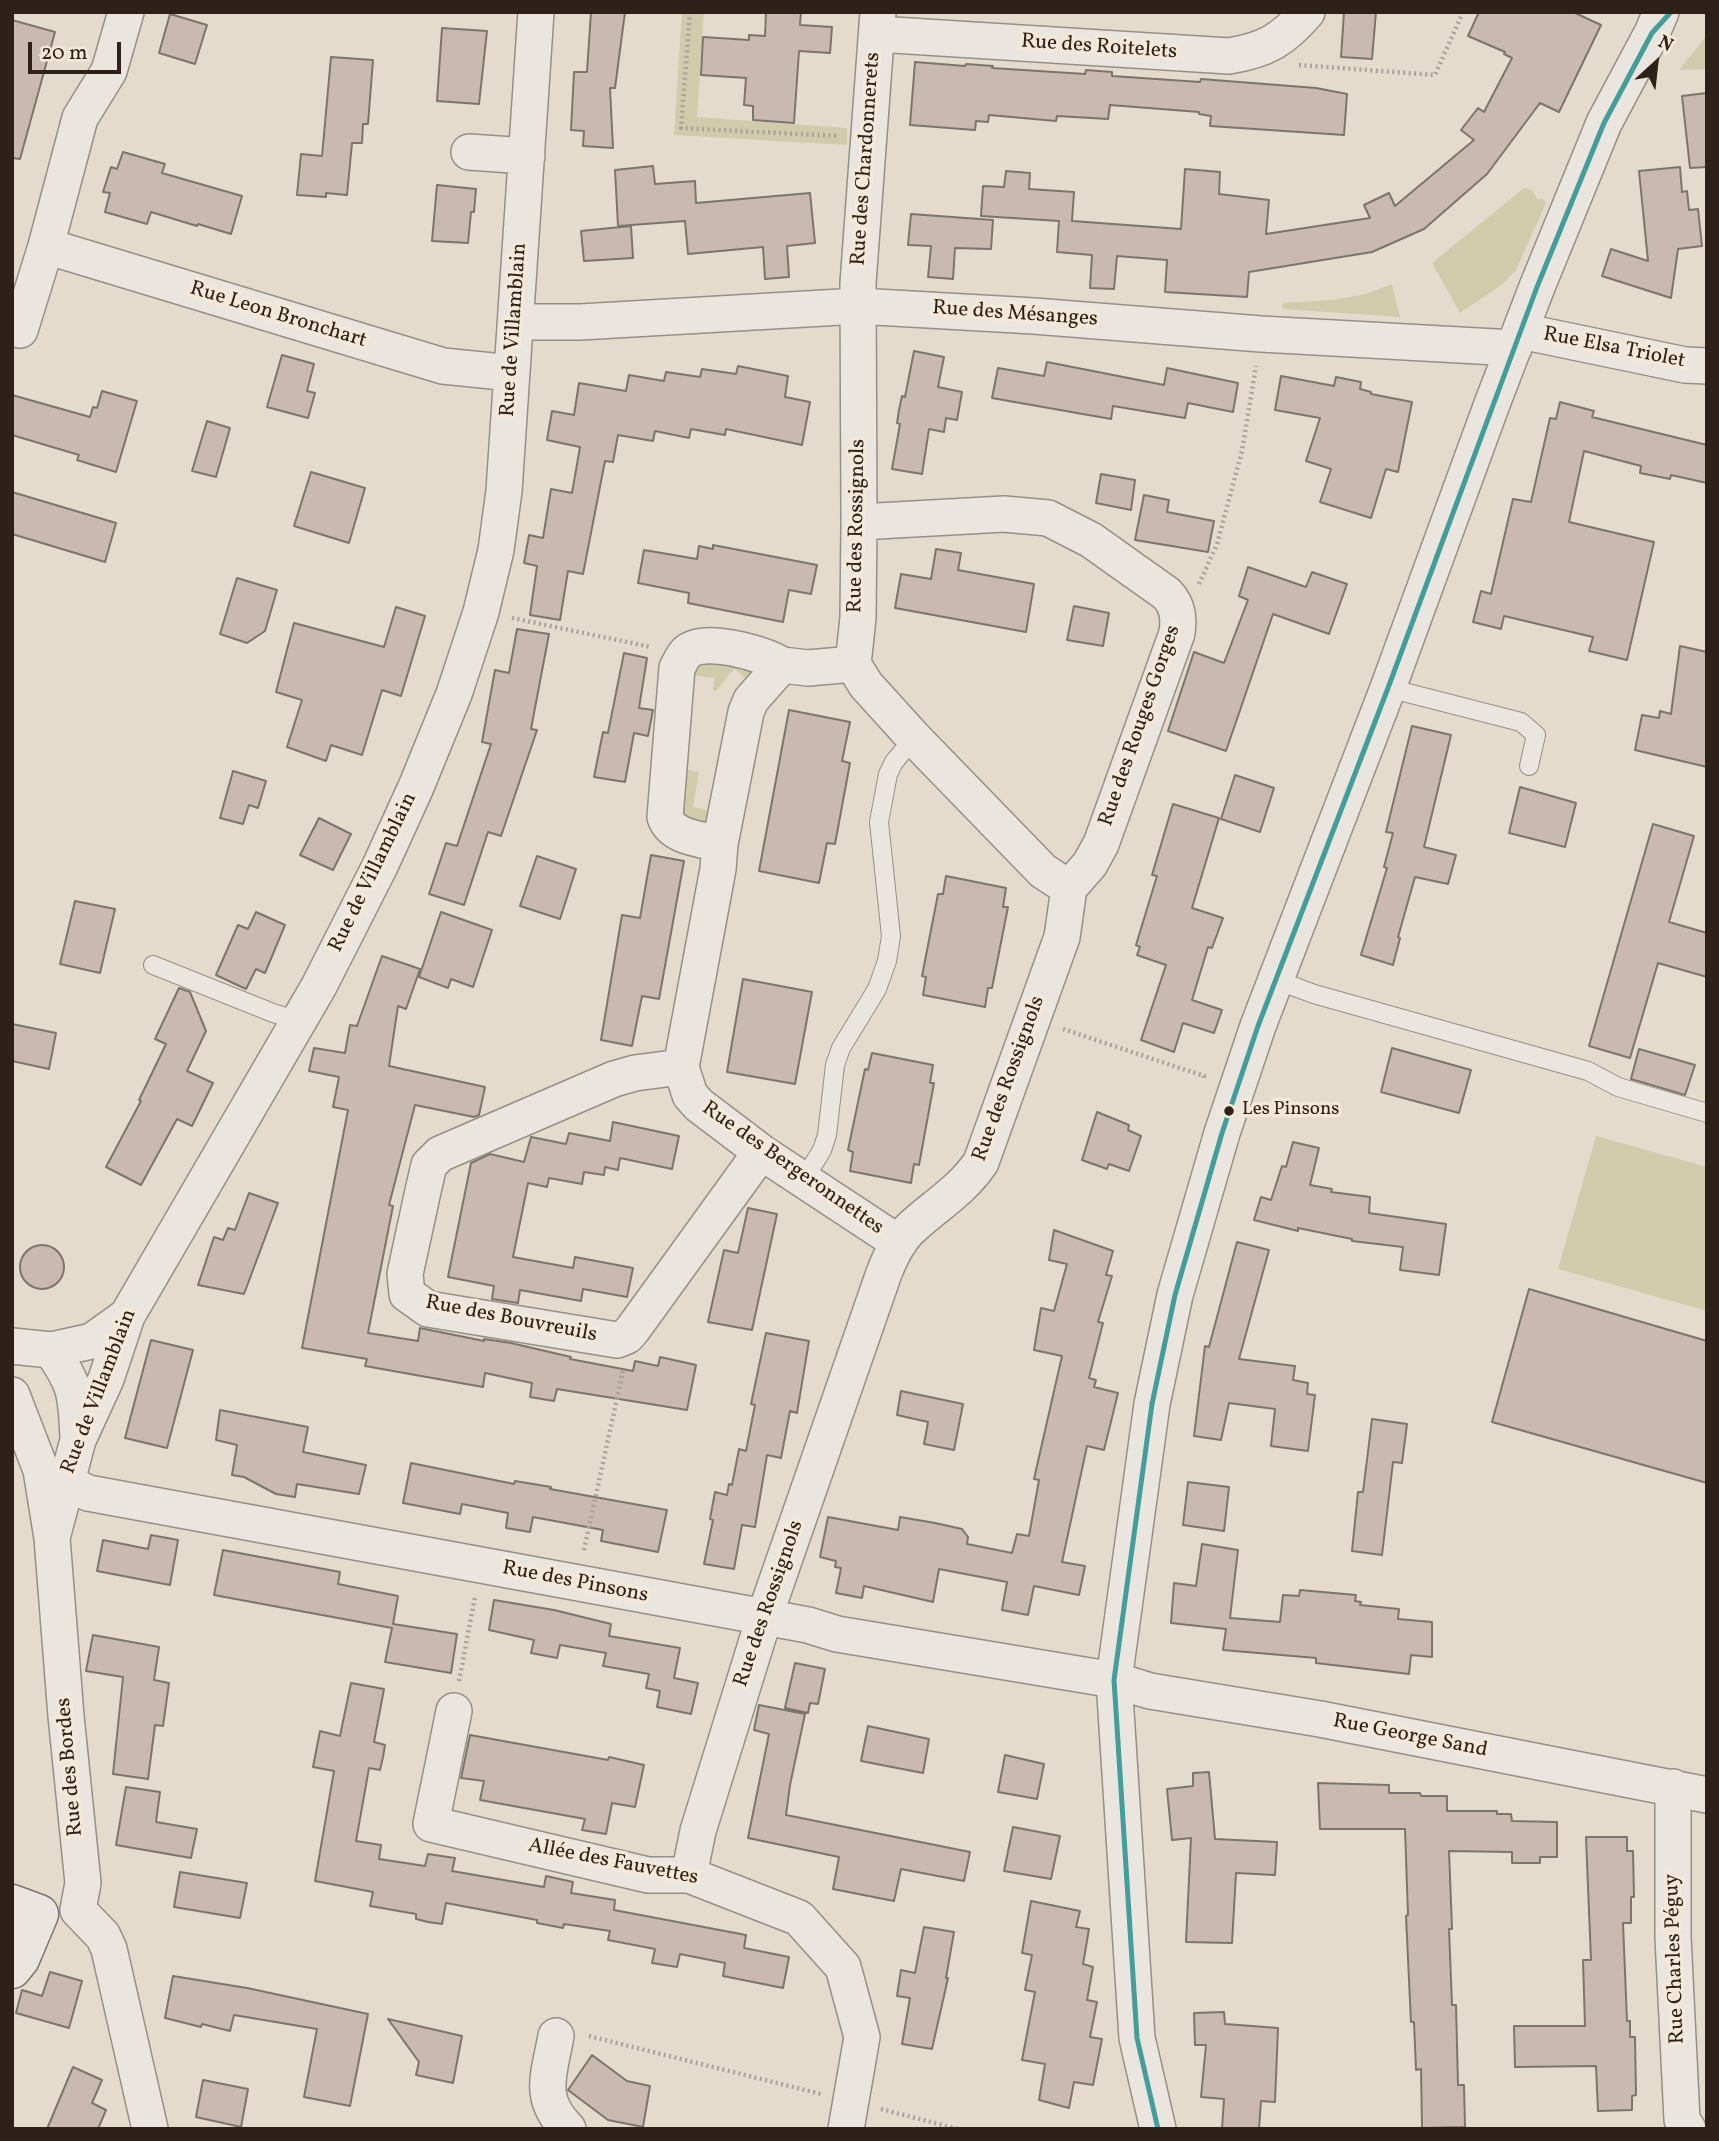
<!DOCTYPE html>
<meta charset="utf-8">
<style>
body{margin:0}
#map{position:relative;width:1719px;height:2141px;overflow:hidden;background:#e4dbcd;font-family:Vollkorn,serif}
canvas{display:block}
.frame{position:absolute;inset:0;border:14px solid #2d2119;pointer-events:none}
.north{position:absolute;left:1621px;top:28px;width:70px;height:70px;-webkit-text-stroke:5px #f4e9d8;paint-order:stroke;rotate:27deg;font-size:19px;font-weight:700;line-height:28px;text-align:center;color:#2d2119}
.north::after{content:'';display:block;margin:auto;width:24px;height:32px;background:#2d2119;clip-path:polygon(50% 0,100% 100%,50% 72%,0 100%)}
.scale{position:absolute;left:28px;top:42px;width:93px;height:32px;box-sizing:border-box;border:4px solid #2d2119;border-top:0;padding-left:9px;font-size:21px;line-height:24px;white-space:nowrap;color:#2d2119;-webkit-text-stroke:5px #f4e9d8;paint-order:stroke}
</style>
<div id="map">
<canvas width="1719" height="2141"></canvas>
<div class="frame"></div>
<div class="north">N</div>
<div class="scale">20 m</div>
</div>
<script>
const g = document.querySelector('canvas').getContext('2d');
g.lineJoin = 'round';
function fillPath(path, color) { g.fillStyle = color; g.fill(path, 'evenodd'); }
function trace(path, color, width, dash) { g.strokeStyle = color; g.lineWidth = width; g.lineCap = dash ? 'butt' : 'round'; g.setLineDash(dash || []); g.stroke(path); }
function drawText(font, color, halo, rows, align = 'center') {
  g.font = font + ' Vollkorn,serif'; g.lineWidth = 7; g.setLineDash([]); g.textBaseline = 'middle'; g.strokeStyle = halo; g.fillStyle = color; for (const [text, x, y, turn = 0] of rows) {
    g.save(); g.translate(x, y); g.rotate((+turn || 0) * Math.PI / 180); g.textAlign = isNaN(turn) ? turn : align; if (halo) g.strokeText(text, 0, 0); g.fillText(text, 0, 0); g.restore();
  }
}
fillPath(new Path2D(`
 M682 12H704L697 117 847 128V145L674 135Z
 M1707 35V69L1679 70Z
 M1524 188 1532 190 1537 199H1543L1546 203 1516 270 1503 284 1460 313 1432 263Z
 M1392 284 1400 317 1282 309V303L1332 300 1366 294Z
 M691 659 754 668 749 681 734 669 716 691 713 690 714 678 685 674Z
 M676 768 699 772 693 807 716 812 709 823 695 828 674 808Z
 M1596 1136 1707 1167V1311L1558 1269Z`), '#d0ccab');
const building = new Path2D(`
 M591 12H625L615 88H610L613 148 583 146 584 131 571 130 574 72H587Z
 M766 12H801L800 25 832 27 830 53 799 51 794 123 753 120V106L744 105 746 78 701 75 703 37 749 40V35L765 36Z
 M1344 12H1376L1372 59 1341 57Z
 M1479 12H1573L1601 25 1559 112 1540 103 1487 174 1424 229 1372 252 1249 272 1247 297 1165 292 1167 260 1117 256 1114 289 1090 288 1092 255 1057 252 1059 221 981 216 983 186 1004 187 1006 171 1030 173 1029 189 1074 192 1072 221 1181 229 1185 169 1220 172 1219 194 1269 200 1266 234 1370 218 1364 205 1389 193 1395 206 1474 140 1461 130 1478 108 1484 112 1512 58 1504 54 1505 52 1468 36Z
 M170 14 207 25 195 64 159 53Z
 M12 20 55 32 20 159 12 158Z
 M442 28 487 31 479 104 437 101Z
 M331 57 373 60 368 124H363L362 143H352L347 195 326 193V197L297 195 301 154 322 156Z
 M915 62 965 66 966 64 993 66 992 68 1085 74 1086 70 1112 72V76L1200 82 1201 79 1316 88 1347 94 1344 135 1210 126 1211 116 1199 114V112L1110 105 1108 119 1057 116 1056 121 989 115 988 122 976 121 975 130 910 125Z
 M1707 93V167L1690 168 1682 96Z
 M123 152 165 164 162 173 242 196 231 234 198 224 197 226 151 212 147 224 105 212 110 193 103 192 111 167 117 169Z
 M653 166 655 184 695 181 696 203 810 193 815 243 787 246 789 277 765 279 763 247 688 254 685 221 618 226 615 170Z
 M1680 167 1682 192 1687 191 1689 210 1698 209 1702 246 1678 249 1671 298 1602 276 1611 249 1648 261 1639 171Z
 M437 185 476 189 474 212H471L468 243 432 241Z
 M911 214 993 220 991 249 955 248 953 279 928 277 931 246 908 245Z
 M631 226 633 258 584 261 581 231Z
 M914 351 944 357 938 387 962 392 957 420 946 418 944 432 929 429 922 474 892 469 900 424 897 423 899 410 902 396 905 397Z
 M282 355 314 364 307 391 315 393 308 418 267 407Z
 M1047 362 1164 385 1167 368 1238 383 1233 412 1188 403 1185 418 1113 406 1111 419 992 398 998 368 1044 376Z
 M738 366 788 376 785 397 810 402 802 445 726 429 725 435 691 429 689 438 655 431 653 441 618 435 613 462 605 461 583 574 568 571 560 620 530 615 537 566 524 563 529 535 543 538 551 489 572 493 580 447 547 440 552 411 574 415 579 383 626 391 629 375 664 381 666 372 700 377 702 369 736 374Z
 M1281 376 1334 386 1336 377 1361 382 1360 389 1371 392V394L1412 402 1398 472 1386 469 1371 518 1320 502 1331 469 1306 461 1320 418 1275 410Z
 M102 391 137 401 116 472 77 460 79 455 12 435V395L90 417 93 407 97 408Z
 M1560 402 1594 411 1592 417 1707 445V483L1671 475 1670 479 1640 473 1641 466 1584 451 1569 522 1654 542 1627 660 1589 651 1593 637 1504 616 1501 629 1473 622 1481 591 1491 594 1513 499 1531 502 1550 418 1556 419Z
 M207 421 230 428 216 477 192 471Z
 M311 472 365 488 349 543 294 526Z
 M1101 474 1135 480 1131 510 1096 503Z
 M12 492 116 523 105 562 12 534Z
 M1144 495 1169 500 1167 512 1214 521 1208 552 1135 540Z
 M713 545 817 565 811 594 789 590 783 622 688 603 689 593 638 583 644 550 697 559 699 546 713 549Z
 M936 549 961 553 958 570 1034 584 1026 632 895 608 901 574 931 579Z
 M1248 567 1306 587 1312 572 1347 584 1329 634 1273 614 1226 751 1168 731 1194 652 1224 663 1248 600 1239 596Z
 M237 578 277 590 265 631 247 643 220 634Z
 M1074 606 1109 613 1103 646 1067 640Z
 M396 607 425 616 401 696 382 690 362 755 331 745 326 761 287 747 302 700 276 692 294 623 384 647Z
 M517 629 549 634 531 729 537 730 501 836 488 832 464 905 429 894 446 843 457 846 491 744 482 742 495 670 509 673Z
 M1680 646 1707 652V767L1635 750 1642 715 1659 718 1660 711 1671 714Z
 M624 653 647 658 639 708 653 710 648 736 634 733 625 782 594 777 603 732 608 733Z
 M789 710 850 722 842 761 850 763 835 844 827 843 819 883 759 871Z
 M1412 726 1451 735 1424 847 1456 855 1448 884 1415 877 1398 937 1400 938 1393 965 1361 955 1387 868 1384 867 1393 833 1386 832Z
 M233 771 266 781 258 808 249 805 243 824 220 818Z
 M1235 775 1274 788 1260 832 1221 819Z
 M1520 787 1576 803 1565 847 1509 833Z
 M1173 804 1219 818 1192 908 1223 918 1212 948 1208 947 1192 1000 1222 1010 1214 1033 1183 1023 1174 1052 1141 1040 1166 965 1137 955 1140 947 1136 945 1157 876 1152 875Z
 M319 818 351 834 333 870 300 855Z
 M1653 824 1694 836 1669 922 1707 933V977L1658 963 1630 1058 1589 1046Z
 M651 855 684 861 659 999 642 996 632 1046 601 1040 622 915 640 918Z
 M537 856 576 869 560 919 520 906Z
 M946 876 1006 888 1003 907H1008L992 988H988L985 1007 923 995 926 977 922 976 938 894H943Z
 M75 901 115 909 100 973 60 964Z
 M256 912 285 925 265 973 256 969 246 989 216 975 238 925 248 929Z
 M441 912 492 930 473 987 451 979 448 988 419 977Z
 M382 956 420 969 406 1009 398 1006 389 1066 485 1087 479 1115 474 1117 415 1105 389 1205 393 1206 368 1333 418 1341 420 1328 484 1341V1339L511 1343 571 1357 570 1359 633 1371 635 1361 658 1366 660 1357 696 1365 687 1410 557 1389 554 1401 530 1397 532 1383 485 1373 483 1387 365 1366 367 1359 302 1348 348 1110 333 1107 339 1077 309 1071 314 1048 345 1053 350 1025 357 1026Z
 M743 979 812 992 795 1084 727 1072Z
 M179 988 190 992 206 1031 187 1071 213 1083 192 1126 177 1119 141 1185 106 1167 141 1101 139 1100 166 1044 155 1039Z
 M12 1024 56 1033 49 1069 12 1061Z
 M1392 1048 1471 1070 1459 1113 1381 1092Z
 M1639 1049 1695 1065 1685 1095 1631 1079Z
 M872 1053 933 1065 930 1083H934L919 1165 914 1164 911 1183 850 1171 853 1152 848 1150 865 1069 868 1070Z
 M1097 1112 1129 1125 1128 1130 1141 1136 1129 1171 1109 1164 1107 1169 1082 1160Z
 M613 1122 679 1136 672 1169 620 1158 618 1170 605 1167 604 1175 584 1172 582 1184 549 1178 547 1187 528 1183 513 1257 573 1268 575 1257 633 1268 627 1297 583 1289 581 1301 520 1290 518 1303 492 1299 494 1286 448 1277 471 1163 490 1154 524 1162 531 1137 566 1144 569 1133 610 1141Z
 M1293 1142 1319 1148 1310 1185 1332 1189 1331 1192 1370 1197 1369 1213 1446 1224 1439 1275 1400 1270 1403 1247 1352 1241V1239L1298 1228V1231L1254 1220 1261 1197 1271 1200 1282 1166 1286 1167Z
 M249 1193 278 1203 244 1294 198 1285 214 1237 223 1240 228 1228 235 1230Z
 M748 1208 777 1214 752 1330 708 1322 724 1250 738 1253Z
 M1054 1230 1113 1251 1106 1275 1112 1276 1098 1322 1103 1323 1089 1378 1096 1380 1094 1387 1118 1393 1104 1450 1087 1446 1062 1562 1085 1566 1079 1595 1034 1586 1028 1615 1002 1610 1007 1582 939 1569 933 1602 864 1586 862 1598 836 1593 841 1568 835 1567 836 1561 820 1557 828 1517 898 1530 900 1517 935 1523 962 1529 968 1537 967 1544 1012 1553 1017 1534 1029 1536 1039 1480 1034 1479 1062 1356 1034 1350 1041 1308 1054 1311 1067 1264 1049 1260Z
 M1237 1242 1269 1250 1239 1359 1295 1366 1293 1380 1308 1383 1307 1394 1315 1395 1308 1451 1271 1446 1275 1409 1229 1403 1221 1440 1194 1436 1205 1346 1209 1347Z
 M20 1267a22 22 0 1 1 44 0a22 22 0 1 1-44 0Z
 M1529 1289 1707 1341V1483L1492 1422Z
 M766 1333 809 1341 797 1413 790 1411 781 1458 767 1455 755 1527 742 1525 734 1569 704 1564 713 1520 710 1519 715 1492 727 1495 729 1484 732 1485 739 1449 746 1451 755 1405 751 1404Z
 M151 1340 193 1350 167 1448 125 1438Z
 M901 1391 963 1404 954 1450 924 1444 928 1422 897 1415Z
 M220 1410 308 1427 303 1452 366 1465 359 1494 297 1484 295 1497 276 1494 244 1477 232 1475 237 1445 216 1440Z
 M1372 1419 1407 1424 1402 1463 1393 1462 1382 1555 1352 1551 1358 1492H1363Z
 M411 1463 514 1484 515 1481 551 1487 550 1489 667 1510 658 1552 601 1541 603 1530 533 1517 530 1532 506 1528 508 1513 462 1504 460 1514 403 1503Z
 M1188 1482 1229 1487 1224 1531 1183 1525Z
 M151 1535 178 1540 170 1585 97 1571 103 1540 148 1549Z
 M1202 1544 1238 1550 1230 1618 1280 1622 1283 1595 1299 1596 1300 1590 1356 1595 1355 1601 1361 1602 1360 1605 1399 1609 1398 1619 1432 1622V1657L1411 1655 1409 1674 1316 1663V1658L1223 1650 1226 1629 1171 1623 1174 1583 1196 1586Z
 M223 1550 340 1572 338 1584 398 1596 393 1624 457 1634 451 1673 385 1662 392 1628 214 1595Z
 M494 1600 554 1610 611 1624 609 1636 680 1648 674 1678 698 1683 691 1714 657 1707 660 1691 646 1688 649 1674 603 1666 606 1653 560 1645 557 1658 531 1653 534 1640 489 1630Z
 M93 1635 159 1647 154 1680 169 1683 163 1726 155 1725 148 1779 113 1774 123 1677 86 1671Z
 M795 1663 825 1669 818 1704 810 1703 808 1713 785 1708Z
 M351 1683 384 1689 374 1742 385 1745 383 1757 380 1770 369 1768 356 1841 381 1845 379 1859 425 1866 428 1854 455 1858 452 1871 544 1887 546 1876 573 1882 571 1893 615 1900 614 1910 746 1935 744 1948 789 1957 783 1988 723 1976 725 1963 680 1954 677 1967 652 1963 655 1949 608 1940 610 1931 564 1924 563 1928 537 1923V1920L446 1903 442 1924 428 1922 416 1919V1914L370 1906 373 1892 315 1881 334 1771 313 1767 320 1731 340 1736Z
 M759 1705 805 1714 790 1785 786 1815 970 1852 964 1881 901 1869 894 1901 833 1889 839 1857 748 1838 769 1734 754 1730Z
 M868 1726 929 1739 923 1773 861 1761Z
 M470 1735 608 1760 609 1757 644 1765 635 1807 612 1803 606 1834 582 1830 585 1819 480 1800 484 1781 461 1778Z
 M1005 1755 1044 1764 1037 1799 998 1792Z
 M1209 1772 1215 1839 1277 1842 1275 1875 1236 1873 1232 1943 1186 1942 1191 1838 1172 1840 1167 1789 1193 1786V1773Z
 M1318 1783 1389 1785V1793H1420L1421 1796H1447V1811H1497V1814H1511L1512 1821 1557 1822V1857H1540V1863H1512V1852L1449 1851 1452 1929H1449L1452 2005H1456L1458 2085H1464L1465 2127 1422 2128 1421 2069 1416 2070 1414 2022H1411L1406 1916 1408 1915 1405 1829H1320Z
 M126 1787 160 1792 156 1822 197 1829 191 1858 116 1845Z
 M1013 1827 1060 1836 1051 1879 1004 1871Z
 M1586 1837H1627V1851H1633L1634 1897H1631V1923H1623L1627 2021H1630V2037H1635L1636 2095 1632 2096V2110L1598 2111 1596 2066 1515 2067 1514 2026H1585L1583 1960H1591Z
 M180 1872 247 1883 240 1918 174 1907Z
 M1031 1901 1080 1911 1076 1927 1089 1929 1083 1964 1093 1967 1087 2000 1097 2002 1090 2037 1102 2039 1093 2085 1074 2082 1069 2108 1039 2100 1045 2064 1022 2060 1035 1992 1025 1990 1032 1955 1022 1953Z
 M924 1927 954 1932 946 1978H948L932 2049 902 2044 910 1998 897 1996 901 1970 915 1973Z
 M50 1972 82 1981 69 2028 16 2013 22 1990 42 1996Z
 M173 1976 247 1988 368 2014 350 2106 304 2097 317 2029 234 2015 230 2031 202 2024 201 2027 165 2018Z
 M1224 2012 1225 2024 1278 2028 1275 2102 1261 2101 1259 2129H1222L1224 2099 1201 2097 1206 2045H1195L1194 2013Z
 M388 2019 462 2036 453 2083 416 2075 419 2062Z
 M592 2055 627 2081 650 2086 643 2127 608 2120 568 2090Z
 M73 2067 102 2080 92 2103 106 2110 98 2129H47Z
 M203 2080 248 2089 241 2127 196 2117Z`);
fillPath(building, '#cab9af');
trace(building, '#7c756e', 2);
const lane = new Path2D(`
 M1388 688 1521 722 1536 735 1529 766
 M153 965 273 1013 299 1021
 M1276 980 1314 994 1588 1071 1618 1087 1707 1113
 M803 1181 822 1150 827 1135 835 1065 841 1048 877 989 887 961 891 936 879 822 888 774 894 762 914 738`);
const street = new Path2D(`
 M126 12 109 71 80 118 46 246 443 366 512 373
 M877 34 1229 56C1266 50 1283 40 1307 12
 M469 152 527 156
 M516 322H580L858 306 1034 316 1261 334 1514 348
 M20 330 46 246
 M1521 331 1685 365 1707 366
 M859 522 1004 514 1048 518 1091 540 1167 594C1178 606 1179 617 1177 633L1101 844 1090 864 1069 888
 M853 664 808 668 782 665 751 700 746 712 720 844 718 869 681 1067 690 1095 699 1105 761 1152 899 1243
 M720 844C701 839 672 838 665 817L677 668C681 661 684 653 690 650 709 638 764 654 782 665
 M681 1067 635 1073 614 1079 440 1154 429 1165 423 1191 405 1274 407 1294 428 1309 617 1340 627 1336 633 1329 761 1152
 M12 1346 51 1350 92 1341 127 1316
 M51 1350C76 1385 76 1395 78 1437
 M12 1395 41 1470 52 1538 66 1716 83 1883 78 1910
 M41 1470 88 1493 808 1625 837 1634 1114 1680 1150 1691 1320 1719 1707 1795
 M52 1538 78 1440 106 1379 127 1316 319 986 380 866 416 787 454 694 481 612 496 550 504 491 536 12
 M454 1711 431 1824 648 1875H689L799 1918 843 1967 862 2037 846 2129
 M1673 1787V1937L1682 2120 1688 2129
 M689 1875 698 1831 764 1618 884 1273C890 1258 897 1242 909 1230 933 1207 962 1191 981 1162L1062 937 1069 888 1043 871 914 738 866 685 853 664 858 618 859 522 858 283 878 12
 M78 1910 103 1936 109 1949 150 2129
 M556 2036C549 2075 537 2098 568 2129
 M1158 2129 1137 2038 1114 1680 1152 1404 1175 1295 1222 1133 1258 1026 1388 688 1492 404 1537 287 1604 123 1652 33 1661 12`);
const secondary = new Path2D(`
 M12 1904 39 1914 20 1959 12 1969`);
trace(lane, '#958f86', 20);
trace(street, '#958f86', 38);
trace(secondary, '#7c756e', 41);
trace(new Path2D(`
 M690 12 681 128 838 136
 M1299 65 1435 75 1463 12
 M1199 584 1217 544 1242 451 1256 366
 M512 618 651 647
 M1063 1029 1204 1076V1079
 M584 1550 623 1371
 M459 1681 475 1597
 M589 2036 821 2094
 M881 2109 958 2129`), '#a7a29d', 4.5, [2, 3.5]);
trace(lane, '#eae5de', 18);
trace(street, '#eae5de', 35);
trace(secondary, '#eae5de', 38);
trace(new Path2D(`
 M1158 2129 1137 2038 1114 1680 1152 1404 1175 1295 1222 1133 1258 1026 1388 688 1537 287 1604 123 1652 33 1671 12`), '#439d9b', 5);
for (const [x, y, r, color] of [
 [1229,1111,6,"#2d2119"]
]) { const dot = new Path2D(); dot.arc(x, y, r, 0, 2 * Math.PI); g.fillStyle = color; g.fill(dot); trace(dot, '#f4e9d8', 2.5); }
drawText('19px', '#2d2119', '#f4e9d8', [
 ["Les Pinsons",1242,1111]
], 'left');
drawText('21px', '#2d2119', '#f4e9d8', [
 ["Rue des Roitelets",1099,48,4],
 ["Rue des Chardonnerets",867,159,-86],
 ["Rue des Mésanges",1015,315,4],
 ["Rue Leon Bronchart",278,316,17],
 ["Rue de Villamblain",515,330,-86],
 ["Rue Elsa Triolet",1614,349,11],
 ["Rue des Rossignols",858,526,-89],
 ["Rue des Rouges Gorges",1141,726,-71],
 ["Rue de Villamblain",374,873,-64],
 ["Rue des Rossignols",1010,1079,-70],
 ["Rue des Bergeronnettes",792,1169,35],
 ["Rue des Bouvreuils",511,1320,11],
 ["Rue de Villamblain",100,1392,-69],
 ["Rue des Pinsons",575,1583,11],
 ["Rue des Rossignols",770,1604,-71],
 ["Rue George Sand",1410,1737,11],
 ["Rue des Bordes",71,1767,-95],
 ["Allée des Fauvettes",613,1863,11],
 ["Rue Charles Péguy",1676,1959,-92]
]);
</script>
